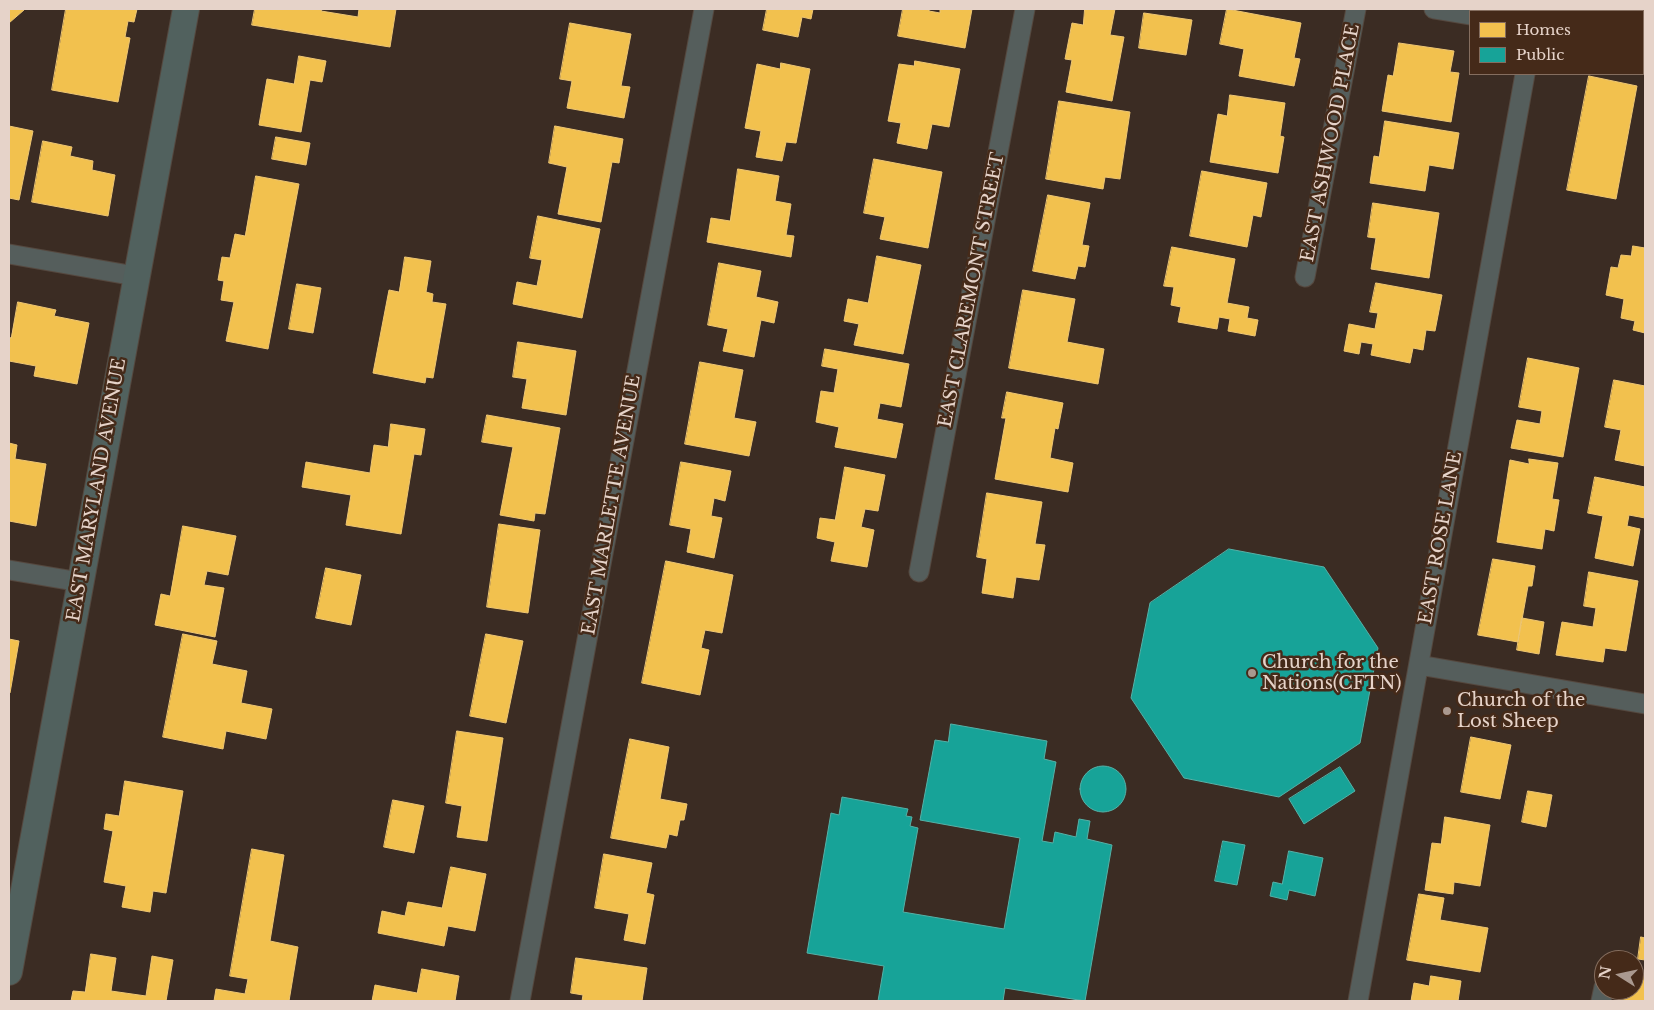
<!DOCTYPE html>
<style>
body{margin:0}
#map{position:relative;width:1654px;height:1010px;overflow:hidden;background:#3b2c23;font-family:"Libre Baskerville",serif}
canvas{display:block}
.frame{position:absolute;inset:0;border:10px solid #e6d3c9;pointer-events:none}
.legend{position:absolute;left:1469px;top:10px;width:175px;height:65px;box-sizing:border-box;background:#452a19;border:1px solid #856e5f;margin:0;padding:6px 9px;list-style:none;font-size:15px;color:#e6d3c9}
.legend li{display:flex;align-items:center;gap:10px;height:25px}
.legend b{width:25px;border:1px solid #856e5f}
.north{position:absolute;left:1594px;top:950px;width:50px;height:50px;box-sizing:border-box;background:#452a19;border:1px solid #856e5f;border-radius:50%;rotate:280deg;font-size:14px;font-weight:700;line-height:20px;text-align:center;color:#e6d3c9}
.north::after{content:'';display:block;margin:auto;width:18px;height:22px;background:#aa998f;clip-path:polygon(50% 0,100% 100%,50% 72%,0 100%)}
</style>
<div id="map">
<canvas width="1654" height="1010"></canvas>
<div class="frame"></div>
<ul class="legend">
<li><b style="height:14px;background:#f2c14e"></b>Homes</li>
<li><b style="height:14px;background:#17a398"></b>Public</li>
</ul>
<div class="north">N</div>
</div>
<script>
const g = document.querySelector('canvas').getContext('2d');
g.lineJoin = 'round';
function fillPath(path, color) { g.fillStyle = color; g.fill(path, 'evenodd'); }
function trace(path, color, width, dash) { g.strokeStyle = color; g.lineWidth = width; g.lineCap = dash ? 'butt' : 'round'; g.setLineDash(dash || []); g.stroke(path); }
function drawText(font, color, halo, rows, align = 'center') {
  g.font = font + ' "Libre Baskerville",serif'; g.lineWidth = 5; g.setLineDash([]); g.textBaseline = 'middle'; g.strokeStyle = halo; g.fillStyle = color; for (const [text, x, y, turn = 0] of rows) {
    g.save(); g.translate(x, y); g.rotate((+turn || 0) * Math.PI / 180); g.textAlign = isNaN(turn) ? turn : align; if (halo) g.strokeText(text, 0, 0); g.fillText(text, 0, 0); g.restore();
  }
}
const homes = new Path2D(`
 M9 9H22L24 10 9 23Z
 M66 9H137L134 22 128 21 125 37 130 38 118 102 52 90Z
 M255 9H322L321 11 358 17 359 9H396L390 47 252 25Z
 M767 9H813L811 19 802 17 798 37 763 30Z
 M903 9H929V11L940 13V9H972L965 48 898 36Z
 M1085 9H1115L1110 35 1124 37 1112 101 1066 92 1072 60 1065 59 1072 23 1083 25Z
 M1227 9 1301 23 1294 58 1300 59 1294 86 1239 76 1244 49 1220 44Z
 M1144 13 1192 20 1186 55 1139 48Z
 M570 23 631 34 621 86 630 87 624 118 567 108 572 81 560 79Z
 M1399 43 1454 51 1450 72 1459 73 1451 122 1382 111 1388 75 1393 76Z
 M299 56 326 61 322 82 310 80 301 132 259 125 267 79 294 84Z
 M915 61 960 69 949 127 932 124 927 149 897 143 901 123 888 121 899 64 914 66Z
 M781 63 810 69 796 143 786 142 782 161 756 157 761 131 745 128 757 64 780 69Z
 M1589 76 1637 86 1616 199 1567 190Z
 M1230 95 1285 103 1280 136 1284 137 1278 173 1210 162 1218 114 1227 116Z
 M1059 101 1130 112 1120 179 1105 177 1103 189 1046 179Z
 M1385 121 1459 133 1453 169 1429 165 1425 191 1370 183 1374 156 1379 157Z
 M9 126 33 131 19 200 9 198Z
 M555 126 623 139 619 163 612 162 601 222 558 214 567 167 549 163Z
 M276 137 310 143 306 165 272 159Z
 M43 141 72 147 70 156 93 161 92 170 115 175 108 216 32 202Z
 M874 159 942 172 928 248 880 239 885 217 864 213Z
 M738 169 779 176 775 201 791 204 786 235 794 236 791 257 707 242 711 218 730 221Z
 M1202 171 1267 183 1261 217 1253 215 1247 247 1190 236Z
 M256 176 299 184 268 349 226 341 234 302 221 300 224 281 218 280 222 257 230 258 235 234 245 236Z
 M1048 195 1090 203 1082 245 1089 246 1085 267 1078 266 1075 279 1033 271Z
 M1373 203 1439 213 1429 278 1371 269 1376 238 1368 237Z
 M538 216 600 229 582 318 513 304 517 282 537 286 542 260 530 258Z
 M1633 246 1645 248V333L1633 330 1635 321 1621 318 1624 299 1606 295 1611 267 1618 268 1621 255 1631 256Z
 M1172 247 1235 259 1227 303 1249 307 1247 318 1258 320 1255 336 1228 331 1230 319 1219 317 1217 329 1178 322 1181 307 1171 305 1174 287 1164 286Z
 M877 256 921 265 903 354 854 345 859 324 844 321 848 299 868 303Z
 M405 257 431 261 426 292 433 294 432 302 446 304 433 378 426 377 425 383 373 373 389 290 399 292Z
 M719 263 761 271 756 297 778 302 774 323 761 320 754 357 723 351 728 329 708 325Z
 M1376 283 1442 295 1435 331 1426 330 1423 350 1413 348 1410 363 1371 355 1373 344 1361 342 1359 354 1344 351 1349 324 1375 329 1378 313 1370 312Z
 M297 284 321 288 313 333 289 329Z
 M1023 290 1075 299 1067 342 1104 349 1098 384 1009 368Z
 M18 302 56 310 54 316 89 323 77 384 34 376 36 366 9 361V337L11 338Z
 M518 342 576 351 566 415 522 408 527 379 513 377Z
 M825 349 909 364 901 407 880 403 877 419 903 424 896 458 835 447 839 427 816 422 821 391 834 393 838 369 822 366Z
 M1528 358 1579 368 1563 457 1511 448 1517 420 1540 424 1542 411 1519 407Z
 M700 362 743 370 734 418 756 422 749 456 685 444Z
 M1614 380 1645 386V466L1615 460 1621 430 1605 427Z
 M1007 392 1063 403 1058 429 1055 428 1050 458 1073 463 1068 492 995 479 1006 418H1002Z
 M487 415 560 428 545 514 535 513 534 521 500 515 513 447 482 442Z
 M391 424 425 429 421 455 414 454 401 534 346 525 351 495 302 487 306 462 370 473 374 445 388 447Z
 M9 443 17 445 15 459 46 464 36 526 9 521Z
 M1529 459 1558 463 1552 499 1559 500 1554 531 1545 529 1542 549 1497 542 1510 460 1529 464Z
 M681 462 731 471 725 501 714 498 711 516 722 518 714 558 687 552 691 529 670 525Z
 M845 467 885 475 878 511 865 509 861 527 874 530 867 567 831 561 835 542 817 538 820 518 835 520Z
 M1595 477 1645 487V518L1629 515 1627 526 1640 529 1633 566 1595 558 1603 516 1588 513Z
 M987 493 1042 502 1035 544 1045 545 1039 580 1016 577 1013 598 982 593 987 559 977 557Z
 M499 524 540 530 528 613 487 607Z
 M183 526 236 536 228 575 207 571 204 585 224 588 215 637 155 625 161 594 170 596Z
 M1493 559 1535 566 1532 586H1528L1518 642 1478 635Z
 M666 561 733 575 722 633 705 630 701 648 709 650 700 695 642 683Z
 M326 568 361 575 351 625 316 618Z
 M1589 572 1638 581 1626 651 1605 648 1603 662 1556 655 1562 622 1593 627 1596 608 1584 606Z
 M1522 618 1544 622 1539 654 1517 650Z
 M183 634 217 641 212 664 247 671 241 703 272 709 266 739 226 731 223 749 163 737Z
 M486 634 523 641 506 723 470 716Z
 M9 639 19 641 10 693H9Z
 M457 731 503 738 487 841 457 837 462 806 446 803Z
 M1471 737 1511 745 1500 799 1461 792Z
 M630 739 669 747 660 799 687 804 684 820H680L677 836 669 834 666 848 611 838Z
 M125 781 183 791 166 893 153 891 150 912 122 907 126 886 104 882 113 831 104 829 106 814 119 816Z
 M1528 791 1552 795 1546 827 1522 822Z
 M393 800 424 806 414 853 384 847Z
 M1445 817 1490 825 1480 886 1454 882 1453 894 1425 890 1432 843 1441 844Z
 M252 849 284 855 270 941 298 947 289 1001H214L216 989 245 994 248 979 230 976Z
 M604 854 652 863 646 893 654 895 645 944 624 940 629 914 595 908Z
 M451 867 486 874 475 931 448 926 444 946 378 933 382 911 405 916 408 902 442 908Z
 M1419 894 1444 898 1440 920 1488 928 1480 972 1407 960Z
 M1641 937 1645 938V960L1638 959Z
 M91 954 116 958 111 991 146 996 152 956 173 960 166 1001H71L73 991 85 992Z
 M576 958 647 968 642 1001H582L583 995 571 993Z
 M422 969 459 976 455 1001H372L375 985 417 993Z
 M1635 974 1645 976V1001H1618L1620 990H1634Z
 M1431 976 1461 981 1458 1001H1411L1414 983 1429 986Z`);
fillPath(homes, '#f2c14e');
trace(homes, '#eec673', 1);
const public = new Path2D(`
 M1229 549 1324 567 1378 648 1360 743 1279 797 1184 778 1131 698 1150 603Z
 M951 724 1047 741 1044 759 1056 762 1042 841 1053 843 1055 832 1076 837 1079 819 1090 821 1087 839 1112 845 1085 1001 1005 988 1003 1001H878L884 966 807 953 831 813 839 815 842 797 908 809 906 816 912 817 910 826 918 828 903 912 1004 929 1020 838 920 820 935 740 948 742Z
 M1080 789a23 23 0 1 1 46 0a23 23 0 1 1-46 0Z
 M1340 767 1355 791 1304 824 1289 799Z
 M1223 841 1245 845 1237 885 1215 881Z
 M1289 851 1323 858 1315 896 1289 890 1287 900 1270 896 1273 882 1282 884Z`);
fillPath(public, '#17a398');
trace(public, '#55b1a7', 1);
const street = new Path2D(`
 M1434 9 1470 15
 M1537 11V9
 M1643 37H1645
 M9 254 135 276
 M1305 277 1356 9
 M9 570 80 582
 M919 572 1025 9
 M1419 665 1645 704
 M520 1001 704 9
 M1358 1001 1525 74
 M1601 1001 1604 987`);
const secondary = new Path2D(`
 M9 972 186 9`);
trace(street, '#55483f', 21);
trace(secondary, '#55483f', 28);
trace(street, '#555e5c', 19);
trace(secondary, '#51615e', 26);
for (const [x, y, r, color] of [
 [1252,673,5,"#aa998f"],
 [1447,711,5,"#aa998f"]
]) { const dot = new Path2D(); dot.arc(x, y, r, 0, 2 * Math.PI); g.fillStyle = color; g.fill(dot); trace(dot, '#452a19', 2); }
drawText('18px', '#e6d3c9', '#452a19', [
 ["EAST ASHWOOD PLACE",1331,143,-79],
 ["EAST CLAREMONT STREET",972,290,-79],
 ["EAST MARYLAND AVENUE",97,490,-80],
 ["EAST MARLETTE AVENUE",612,505,-80],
 ["EAST ROSE LANE",1441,538,-80]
]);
drawText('18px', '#e6d3c9', '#452a19', [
 ["Church for the",1262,663],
 ["Nations(CFTN)",1262,684],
 ["Church of the",1457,701],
 ["Lost Sheep",1457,722]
], 'left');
</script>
